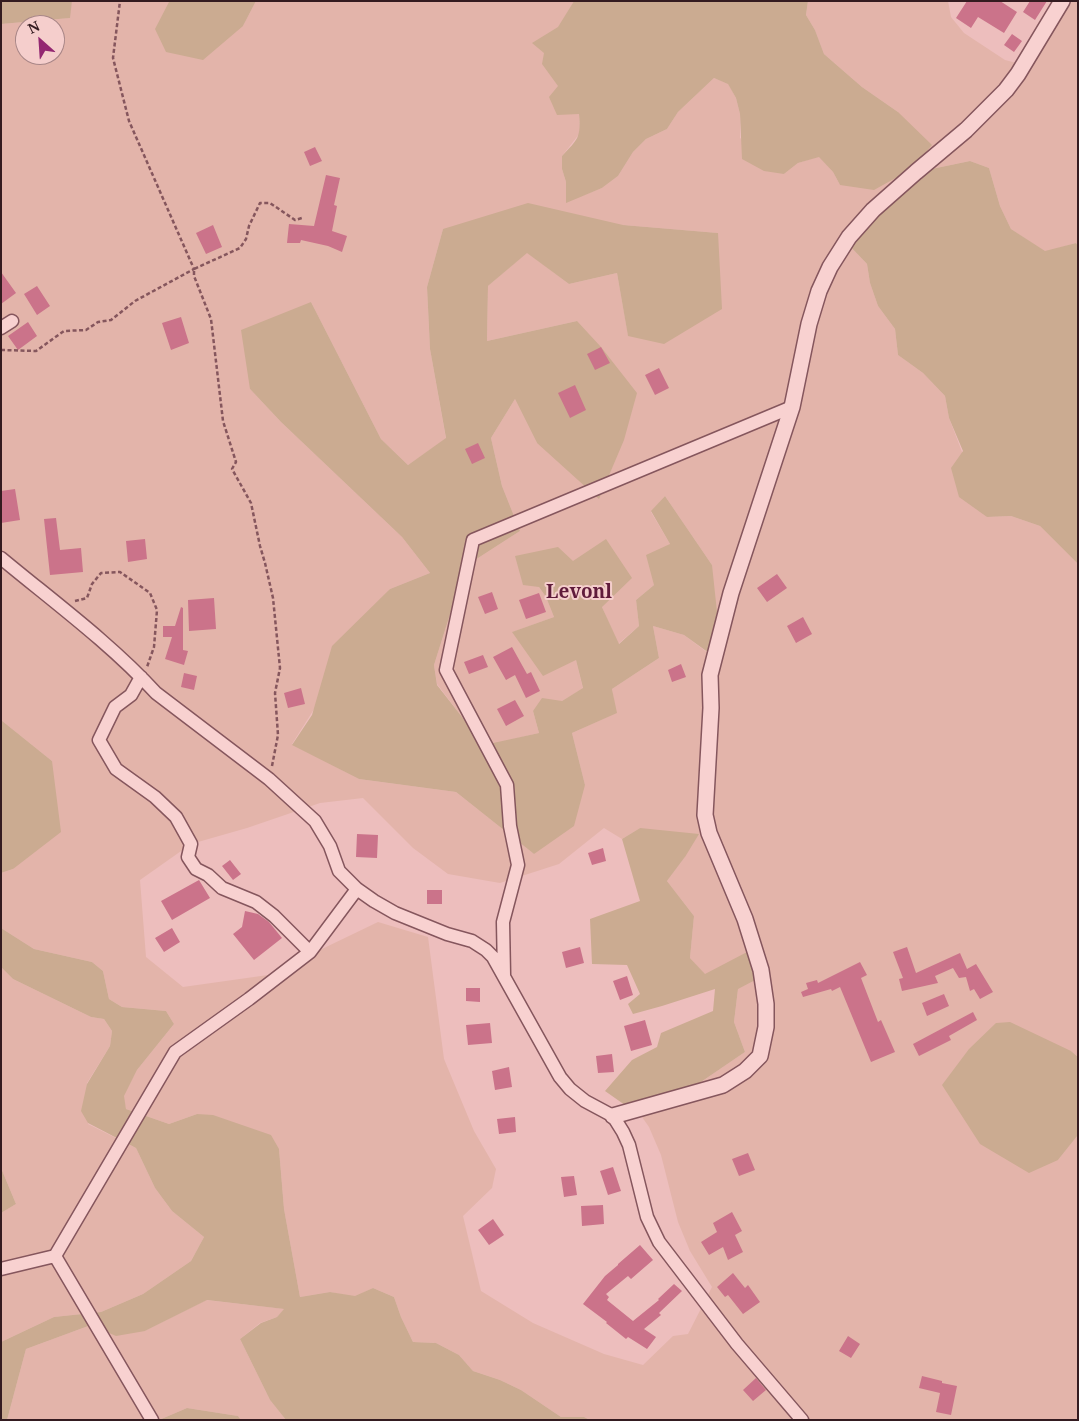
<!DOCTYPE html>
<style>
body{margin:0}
#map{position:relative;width:1079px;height:1421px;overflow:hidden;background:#edbebd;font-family:"Noto Serif",serif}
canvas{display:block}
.frame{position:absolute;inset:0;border:2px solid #341b20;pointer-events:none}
.north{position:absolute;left:15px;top:15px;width:50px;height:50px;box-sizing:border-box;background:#f5cecc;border:1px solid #a88687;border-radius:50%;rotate:334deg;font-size:14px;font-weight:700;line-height:20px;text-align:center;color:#341b20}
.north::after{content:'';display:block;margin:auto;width:18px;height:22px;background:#932771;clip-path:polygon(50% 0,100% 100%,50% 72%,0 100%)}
</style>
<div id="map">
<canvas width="1079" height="1421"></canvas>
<div class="frame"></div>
<div class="north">N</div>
</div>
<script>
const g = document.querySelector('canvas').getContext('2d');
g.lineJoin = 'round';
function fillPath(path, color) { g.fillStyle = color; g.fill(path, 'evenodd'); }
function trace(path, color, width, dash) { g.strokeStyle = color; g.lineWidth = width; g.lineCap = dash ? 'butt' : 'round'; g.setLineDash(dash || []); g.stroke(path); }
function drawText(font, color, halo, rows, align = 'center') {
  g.font = font + ' "Noto Serif",serif'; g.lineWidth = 4; g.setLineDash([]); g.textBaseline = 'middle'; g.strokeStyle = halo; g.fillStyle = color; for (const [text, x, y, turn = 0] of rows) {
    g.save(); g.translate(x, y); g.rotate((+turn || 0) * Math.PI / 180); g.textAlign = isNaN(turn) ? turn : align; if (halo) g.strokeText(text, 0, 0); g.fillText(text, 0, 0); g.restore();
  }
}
fillPath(new Path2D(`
 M72 1H172L169 2 243 26 256 1H574L544 53 579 114 580 133 562 156V169L566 182V202L602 188 618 176 633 152 646 139 667 129 678 112 714 78 728 83 736 98 740 114V138L784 174 798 163 819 156 833 172 840 185 898 112 862 87 824 54 815 30 806 15 808 1H948L951 17 964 33 1005 60 1024 65 1064 1H1078V246L1076 243 1045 252 1011 229 1000 206 989 168 970 161 922 171 846 242 867 264 870 283 878 306 895 329 898 355 923 373 945 396 949 418 987 517 1011 516 1040 526 1078 564V1057L1071 1051 1058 1160 1078 1135V1420H590L584 1417H561L521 1390 500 1380 473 1371 459 1355 436 1343 413 1342 401 1317 394 1297 373 1288 355 1297 330 1292 300 1297 284 1209 279 1149 197 1114 169 1124 126 1109 123 1096 137 1070 174 1024 166 1011 122 1007 109 999 103 971 92 962 34 949 1 928V873L13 869 52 761 1 720V24L69 18ZM25 25H55V55H25ZM623 225 718 233 628 335 617 273 569 284 527 252 488 286 487 341 577 321 537 443 515 399 491 438 502 486 520 531 475 560 452 608 434 665 437 684 484 746 539 733 533 711 562 701 583 689 576 660 513 632 554 617 546 597 539 587 606 540 602 607 618 644 639 626 636 600 654 585 670 544 651 512 665 496 712 565 708 653 684 635 653 626 659 658 612 689 616 713 572 733 585 785 534 854 456 792 359 779 292 744 390 589 430 573 402 537 281 422 250 389 311 302 381 439 408 465 446 439 430 349 427 287 443 229ZM363 798 413 848 448 874 500 883 559 864 604 828 622 839 640 828 685 857 667 881 694 916 690 958 704 974 738 989 734 1022 745 1052 698 1084 642 1117 649 1127 661 1155 678 1222 690 1251 712 1287 688 1334 673 1336 643 1365 604 1354 533 1323 481 1291 463 1216 492 1188 496 1169 474 1131 444 1059 428 937 378 922 268 975 183 987 146 957 140 880 191 844 247 828 320 803Z
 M1 967 13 979 91 1017 104 1019 112 1031 110 1046 87 1083 88 1124 136 1148 155 1188 172 1211 204 1237 191 1261 143 1294 101 1312 54 1317 1 1342V1213L16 1204 1 1168Z
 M206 1300 285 1309 277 1317 260 1323 240 1339 270 1400 286 1420H241L238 1416 187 1408 159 1420H7L26 1349 91 1325 145 1331Z`), '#e3b4aa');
fillPath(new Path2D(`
 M1 1H72L70 18 1 24Z
 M172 1H256L243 26 203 60 166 52 155 29 169 2Z
 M574 1H808L806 15 815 30 824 54 862 87 898 112 932 145 918 161 901 175 874 190 840 185 833 172 819 157 798 163 784 174 764 171 742 159 740 114 736 98 728 84 714 78 678 112 667 129 646 139 633 152 618 176 602 188 566 203V182L562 169V156C578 139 581 138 579 114L557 115 549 97 558 86 542 64 544 53 532 43 558 27Z
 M970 161 989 168 1000 206 1011 229 1045 251 1076 243 1078 246V564L1040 526 1011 516 987 517 959 497 951 468 963 451 949 418 945 396 923 373 898 355 895 329 878 306 870 283 867 264 846 242 922 171Z
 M528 203 623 225 718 233 722 309 664 344 628 336 617 273 569 284 527 253 488 286 487 341 577 321 601 347 637 393 624 440 599 499 537 443 515 399 491 438 502 486 520 531 475 560 452 608 434 665 437 685 484 745 539 733 533 711 542 698 562 701 583 688 576 660 543 676 512 632 554 617 546 597 539 587 523 585 515 556 558 547 573 561 606 539 632 578 602 607 619 644 639 626 636 600 654 585 646 555 670 544 651 511 665 496 712 565 717 612 709 653 684 635 653 626 659 658 612 689 617 713 572 733 585 785 574 826 534 854 456 792 359 779 292 745 312 715 332 646 390 589 430 573 402 537 281 422 250 389 241 330 311 302 381 439 408 465 446 438 430 349 427 287 443 229Z
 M1 720 52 761 61 832 13 869 1 873Z
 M640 828 699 834 685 857 667 881 694 916 690 958 705 974 749 951 759 978 738 989 734 1022 745 1052 698 1084 642 1117 605 1091 632 1060 657 1047 661 1033 713 1011 715 989 662 1006 633 1014 628 1004 640 994 627 965 592 964 590 919 640 901 622 839Z
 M1 928 34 949 92 962 103 971 109 999 122 1007 166 1011 174 1024 137 1070 124 1096 126 1109 169 1124 197 1114 213 1115 271 1135 279 1149 284 1209 300 1297 330 1292 355 1296 373 1288 394 1297 401 1317 413 1342 436 1343 459 1355 473 1371 500 1380 521 1390 561 1417H584L590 1420H286L270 1400 240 1339 261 1323 277 1317 284 1309 207 1300 145 1331 116 1336 91 1325 26 1349 7 1420H1V1342L54 1317 101 1312 143 1294 191 1261 204 1237 172 1211 155 1188 136 1148 88 1123 81 1111 87 1084 110 1046 112 1031 104 1019 91 1017 13 979 1 967Z
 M1010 1022 1071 1051 1078 1057V1135L1058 1160 1029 1173 980 1144 942 1085 969 1049 996 1023Z
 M1 1168 16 1204 1 1213Z
 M187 1408 238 1416 241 1420H159Z`), '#cbab91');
fillPath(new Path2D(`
 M967 1H1000L1017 12 1004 33 978 17 971 28 956 18Z
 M1030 1H1047L1035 20 1023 12Z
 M1012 34 1022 41 1014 52 1004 45Z
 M315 147 322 161 310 166 304 152Z
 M326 175 340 178 334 205 337 206 332 231 347 236 342 252 328 246 301 240 300 243H287L289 224 314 226Z
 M213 225 222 247 206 254 196 233Z
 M1 272 16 293 1 304Z
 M37 286 50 306 37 315 24 294Z
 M181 317 189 343 171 350 162 323Z
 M28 322 37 336 18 350 8 336Z
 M601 347 610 363 595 370 587 354Z
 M659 368 669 388 655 395 645 375Z
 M575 385 586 410 570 418 558 393Z
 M478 443 485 458 472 464 465 449Z
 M15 489 20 520 1 523V491Z
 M56 518 60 550 81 548 83 572 50 575 44 519Z
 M145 539 147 559 128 562 126 541Z
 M777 574 787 588 767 602 757 588Z
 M492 592 498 609 485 614 478 597Z
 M539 593 546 612 526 619 519 600Z
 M214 598 216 629 189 631 188 600Z
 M181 607 183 608V650L188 651 184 665 165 659 172 637H163V626H175Z
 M803 617 812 634 796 643 787 626Z
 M512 647 527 674 531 672 540 691 526 698 515 675 506 680 493 657Z
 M483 655 488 667 469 674 464 662Z
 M681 664 686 677 672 682 668 670Z
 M184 673 197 676 194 690 181 687Z
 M301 688 305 704 288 708 284 693Z
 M515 700 524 716 506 726 497 709Z
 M357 834 378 835 377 858 356 857Z
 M603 848 606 861 592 865 588 853Z
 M230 860 241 874 233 880 222 866Z
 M199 880 210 898 172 920 161 901Z
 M427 890H442V904H427Z
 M245 911 258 914 269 922 282 938 254 960 233 934 242 927Z
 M172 928 180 942 164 952 155 938Z
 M580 947 584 963 566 968 562 952Z
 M907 947 916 973 960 953 967 969 976 964 993 992 980 999 974 989 970 991 966 977 959 978 953 968 935 976 938 983 902 991 899 979 903 978 893 952Z
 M860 962 867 975 861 978 878 1022 881 1020 895 1052 871 1062 840 987 832 991 831 989 803 997 801 992 808 989 806 983 817 980 818 983Z
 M627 976 633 995 620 1000 613 981Z
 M466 988H480V1002L466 1001Z
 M944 994 949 1006 927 1016 922 1003Z
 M973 1012 977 1020 949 1036 951 1040 919 1056 913 1044Z
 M645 1020 652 1045 631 1051 624 1026Z
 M490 1023 492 1043 468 1045 466 1025Z
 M612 1054 614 1072 598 1073 596 1056Z
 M509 1067 512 1087 495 1090 492 1071Z
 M515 1117 516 1132 499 1134 497 1119Z
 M748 1153 755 1170 739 1176 732 1159Z
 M613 1167 621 1191 608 1195 600 1171Z
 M574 1176 577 1195 564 1197 561 1177Z
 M603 1205 604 1224 582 1226 581 1206Z
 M732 1212 742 1231 735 1235 743 1252 728 1260 723 1247 709 1255 701 1242 717 1232 713 1223Z
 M493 1219 504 1235 489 1245 478 1230Z
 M640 1245 653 1260 631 1279 628 1276 606 1294 609 1297 607 1300 633 1321 659 1300 658 1299 674 1284 682 1291 659 1313 661 1315 644 1329 656 1337 647 1349 628 1337 626 1339 606 1323 607 1322 583 1304 605 1276 618 1265V1264Z
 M733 1273 745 1288 748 1285 760 1302 743 1314 728 1295 725 1297 717 1287Z
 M848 1336 860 1344 851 1358 839 1351Z
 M922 1376 942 1381V1383L957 1386 951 1415 936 1412 940 1393 919 1388Z
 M756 1378 766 1390 753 1401 743 1390Z`), '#cb738a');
const minor = new Path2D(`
 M1 328 12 321
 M1 558C54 602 110 643 156 693L269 779 315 821 330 846 339 871 357 889 374 901 395 913 447 934 472 941 486 950 493 957 560 1077 570 1089 585 1101 613 1116 623 1132 629 1145 647 1217 659 1242 737 1344 802 1420
 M141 677 131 695 115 707 99 740 116 769 155 797 176 817 191 844 188 857 196 869 208 875 222 888 256 902 274 916 310 952
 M504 975 503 922 518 865 510 826 507 785 446 670 473 540 792 407
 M55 1256 175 1052 249 999 310 952 357 889
 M1 1269 55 1256 152 1420`);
const tertiary = new Path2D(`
 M613 1116 723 1085 745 1071 760 1056 766 1027V1004L761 970 745 919 709 833 705 815 711 708 710 675 731 593 792 407 809 324 819 291 830 267 849 237 873 210 916 172 966 130 1006 90 1018 74 1062 1`);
trace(minor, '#85565d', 15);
trace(tertiary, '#85565d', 18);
trace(new Path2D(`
 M1 350 36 351 64 331 86 330 98 322 111 320 135 301 194 269 129 121 113 58 120 1
 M75 601 87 598 92 584 101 573 120 572 150 593 157 610 154 647 147 667
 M272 766 278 735 275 693 280 668 273 598 265 563 260 546 251 503 232 469 236 462 223 421 211 319 194 276V269L240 248 246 239 249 226 260 203H270L295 220 302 218`), '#85565d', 2.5, [4, 2.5]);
trace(minor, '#f8d1d0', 12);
trace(tertiary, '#f8d1d0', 15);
drawText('bold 19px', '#601b3b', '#f5cecc', [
 ["Levonl",579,593]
]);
</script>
